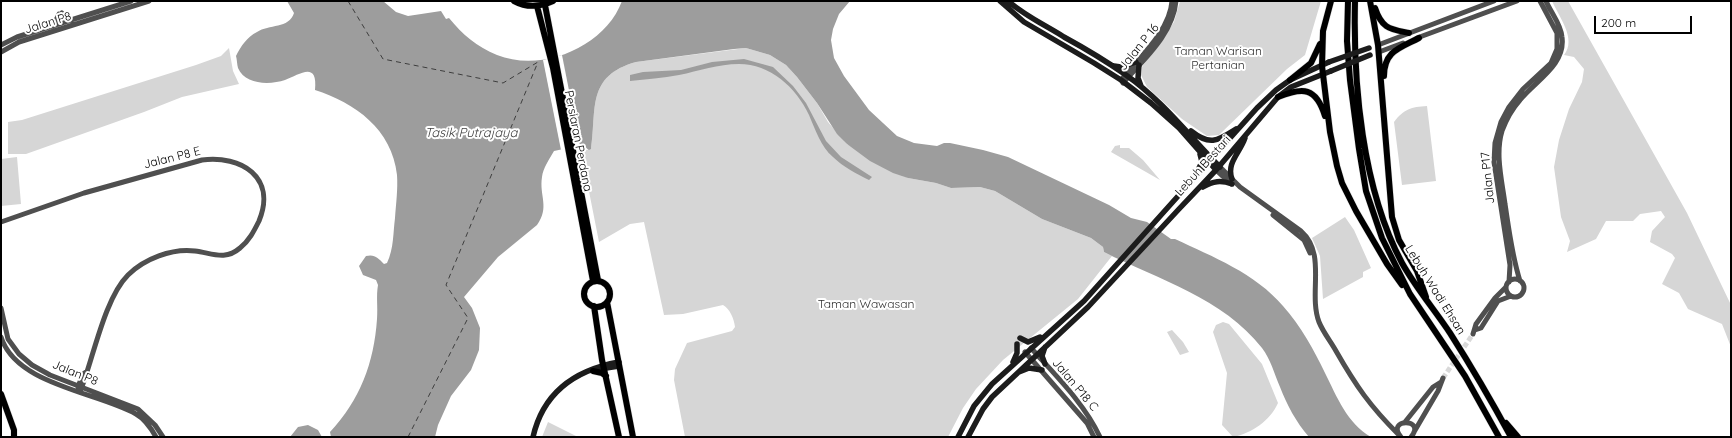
<!DOCTYPE html>
<style>
body{margin:0}
#map{position:relative;width:1732px;height:438px;overflow:hidden;background:#fff;font-family:Quicksand,sans-serif}
canvas{display:block}
.frame{position:absolute;inset:0;border:2px solid #000;pointer-events:none}
.scale{position:absolute;left:1594px;top:16px;width:98px;height:18px;box-sizing:border-box;border:2px solid #000;border-top:0;padding-left:5px;font-size:12px;line-height:14px;white-space:nowrap;color:#000;-webkit-text-stroke:3px #fff;paint-order:stroke}
</style>
<div id="map">
<canvas width="1732" height="438"></canvas>
<div class="frame"></div>
<div class="scale">200 m</div>
</div>
<script>
const g = document.querySelector('canvas').getContext('2d');
g.lineJoin = 'round';
function fillPath(path, color) { g.fillStyle = color; g.fill(path, 'evenodd'); }
function trace(path, color, width, dash) { g.strokeStyle = color; g.lineWidth = width; g.lineCap = dash ? 'butt' : 'round'; g.setLineDash(dash || []); g.stroke(path); }
function drawText(font, color, halo, rows, align = 'center') {
  g.font = font + ' Quicksand,sans-serif'; g.lineWidth = 4; g.setLineDash([]); g.textBaseline = 'middle'; g.strokeStyle = halo; g.fillStyle = color; for (const [text, x, y, turn = 0] of rows) {
    g.save(); g.translate(x, y); g.rotate((+turn || 0) * Math.PI / 180); g.textAlign = isNaN(turn) ? turn : align; if (halo) g.strokeText(text, 0, 0); g.fillText(text, 0, 0); g.restore();
  }
}
fillPath(new Path2D(`
 M1180 1H1321L1305 55 1287 69 1219 135 1207 136 1182 119 1147 87 1141 75 1142 67 1174 22Z
 M1552 1H1568L1687 213 1731 305V347L1722 324 1688 309 1679 293 1662 284 1675 258 1672 254 1650 242 1652 231 1665 217 1661 211 1640 214 1633 221H1606L1596 239 1567 252 1570 241 1561 217 1554 167 1559 140 1569 109 1582 82 1584 69 1574 57 1564 55C1577 39 1559 17 1552 1Z
 M229 48 233 71 239 84 182 97 144 112 26 154H8V122L22 120 196 65 221 56Z
 M746 48 770 55 786 65 797 77 817 103 828 122 847 144 908 178 936 183 951 188 980 187 995 191 1042 219 1091 238 1103 247 1104 252 1112 256 1078 299 1003 360 976 389 963 408 948 437H685L674 380 675 369 687 343 732 331 735 327C734 319 730 309 723 305L683 314 664 315 644 222 630 224 599 242 581 151 591 149C597 109 586 76 636 62Z
 M1427 106 1436 181 1402 185 1394 122C1404 109 1411 107 1427 106Z
 M1120 145V148H1129L1143 160 1160 180 1111 152 1115 146Z
 M17 157 21 204 1 206V159Z
 M1345 217 1354 230 1371 268 1363 272V277L1323 299 1320 256 1312 238Z
 M1223 322 1229 324 1262 364 1278 403C1270 421 1252 433 1233 437L1222 425 1227 373 1213 332 1216 325Z
 M1172 330 1183 342 1189 352 1180 355 1167 332Z
 M548 422 578 437H542Z`), '#d6d6d6');
fillPath(new Path2D(`
 M287 1H383L396 12 408 16 441 11 446 19 449 18C462 34 477 47 497 55 542 73 605 47 622 1H850L839 14 833 29 831 40 834 58 844 76 869 110 897 136 914 143 937 146 944 143H950L983 150 1008 157 1109 205 1131 218 1147 222 1171 239H1175C1213 257 1255 273 1283 306 1301 326 1314 350 1325 373 1337 397 1347 423 1371 437H1309C1296 422 1287 405 1280 387 1274 373 1271 360 1262 348 1223 298 1159 280 1104 252L1103 247 1091 238 1042 219 995 191 980 187 951 188 936 183 908 178 893 173 870 161 847 144 837 134 817 103 797 77 786 65 770 55 746 48 734 49 636 62C586 76 597 109 591 149L589 150 582 145 554 151C549 160 543 168 542 177 539 196 550 207 537 225L498 257 464 297 472 308 480 328 479 350 471 370 451 396 438 425 435 437H331L330 432C360 400 374 363 377 319 378 307 376 296 378 285L376 280 363 275 359 266 366 256C375 254 378 258 384 264L387 263C394 248 393 233 395 218 396 204 398 189 397 175 392 129 355 103 315 90 318 60 299 75 285 80 270 85 245 85 238 68 237 65 237 59 236 56 241 46 247 37 257 32 269 24 289 29 294 13Z
 M744 59 773 67 793 86 806 103 826 141 841 157 872 177 869 180C857 174 843 167 833 157 821 147 815 129 809 115 796 87 770 64 739 64 718 64 699 71 679 75 663 78 646 79 630 81V75L643 72 681 70 712 62Z
 M308 425 318 430 322 437H290L298 427Z`), '#9d9d9d');
fillPath(new Path2D(`
 M562 55 580 146 561 150 543 60Z`), '#fff');
trace(new Path2D(`
 M348 1 383 59 503 83 538 62
 M408 437 468 318 446 285 538 62`), '#3e3e3e', 1, [5, 4]);
trace(new Path2D(`
 M1443 378 1473 334`), '#d9d9d9', 5, [5, 2.5]);
const primary = new Path2D(`
 M514 1C527 8 540 7 553 1
 M1331 1 1323 31 1322 66 1330 132 1337 166 1342 183 1356 211 1387 264 1402 285
 M1348 1 1347 41 1350 80 1359 149 1366 191 1382 238 1410 294 1465 376 1499 437
 M1355 1C1353 84 1362 188 1402 263 1416 288 1434 309 1450 333 1471 366 1492 402 1511 437
 M1370 1 1378 45 1392 217 1399 240 1417 271 1426 297
 M545 5 598 280
 M537 6 553 68 593 281
 M1375 8C1382 29 1390 29 1409 33
 M1384 76C1384 51 1400 48 1419 38
 M1290 80 1311 63 1320 44
 M1278 97C1303 87 1316 87 1325 116
 M584 294a13 13 0 1 1 26 0a13 13 0 1 1-26 0Z
 M607 302 633 437
 M594 306 602 360 619 437
 M593 371 602 373 606 376
 M1 394 14 430V437
 M1506 423 1518 437`);
trace(primary, '#dbdbdb', 7);
trace(new Path2D(`
 M62 13 72 20
 M53 26 59 14
 M1417 38 1517 1
 M1 45 17 37 131 1
 M1378 45 1494 1
 M1 52 19 42 149 1
 M1379 52 1403 43
 M1121 80C1139 58 1170 31 1172 1
 M1123 83C1144 59 1173 34 1176 1
 M1220 167 1240 187 1301 231C1327 254 1308 293 1319 322 1323 332 1331 342 1336 351 1356 386 1370 406 1398 434
 M1216 170 1231 184
 M1273 215 1304 240 1310 253
 M1 222 84 193 202 160C241 155 277 177 259 221 254 231 249 241 240 248 225 261 212 253 195 251 172 248 144 259 128 275 104 299 93 360 80 392
 M1506 288a9 9 0 1 1 18 0a9 9 0 1 1-18 0Z
 M1520 281C1512 256 1509 230 1505 204 1502 181 1495 154 1502 131 1506 120 1512 109 1520 100 1535 81 1566 65 1562 37 1561 24 1551 13 1546 1
 M1509 282 1510 265 1494 162 1495 143 1501 122 1509 107 1523 89 1551 63 1557 49V33L1540 1
 M1 308 8 339 19 354 32 365 50 375 138 409 155 425 163 437
 M1475 330 1481 328 1498 301 1511 296
 M1473 334 1476 324 1495 298 1506 287
 M1 337C16 385 97 392 136 414 145 419 151 428 156 437
 M1031 348C1056 376 1084 403 1100 437
 M1025 352 1087 423 1094 437
 M78 387 83 374 86 372
 M1405 422 1433 387 1441 382
 M1414 432 1438 391 1443 378
 M1401 437C1385 418 1427 418 1411 437`), '#4f4f4f', 5);
trace(new Path2D(`
 M1000 1 1024 22 1094 63 1121 80 1151 103 1179 128 1216 170
 M1008 1C1025 16 1045 25 1064 37 1086 49 1106 61 1126 75 1163 101 1189 136 1220 167
 M1139 65 1138 78 1141 86
 M1114 66 1121 67 1136 62
 M1191 131C1210 146 1217 141 1236 129
 M1197 172 1202 162 1200 154
 M1232 179C1226 163 1240 153 1245 138
 M1203 187C1213 181 1221 180 1232 184
 M1020 338 1028 342 1040 337
 M1045 347 1042 356 1045 364
 M1013 362 1017 353V344
 M600 369 619 366
 M1019 372 1029 368 1042 370
 M533 437C543 393 575 370 619 362
 M958 437 974 406 992 384 1084 301 1257 108 1276 90 1290 80 1329 62
 M968 437 983 409 992 397 1088 307 1179 209 1216 170 1278 97 1291 87 1331 71`), '#1c1c1c', 5.5);
trace(primary, '#000', 6);
trace(new Path2D(`
 M1329 62 1369 48
 M1331 71 1370 55`), '#1c1c1c', 5.5);
drawText('12px', '#000', '#fff', [
 ["Jalan P8",48,23,-17],
 ["Jalan P 16",1139,47,-51],
 ["Persiaran Perdana",578,141,79],
 ["Jalan P8 E",172,158,-14],
 ["Lebuh Bestari",1203,166,-48],
 ["Jalan P17",1488,178,-96],
 ["Lebuh Wadi Ehsan",1435,290,58],
 ["Jalan P8",75,373,22],
 ["Jalan P18 C",1075,385,50]
]);
drawText('12px', '#2d2d2d', '#fff', [
 ["Taman Warisan",1218,51],
 ["Pertanian",1218,65],
 ["Taman Wawasan",866,304]
]);
drawText('italic 13px', '#3e3e3e', '#fff', [
 ["Tasik Putrajaya",471,133]
]);
</script>
